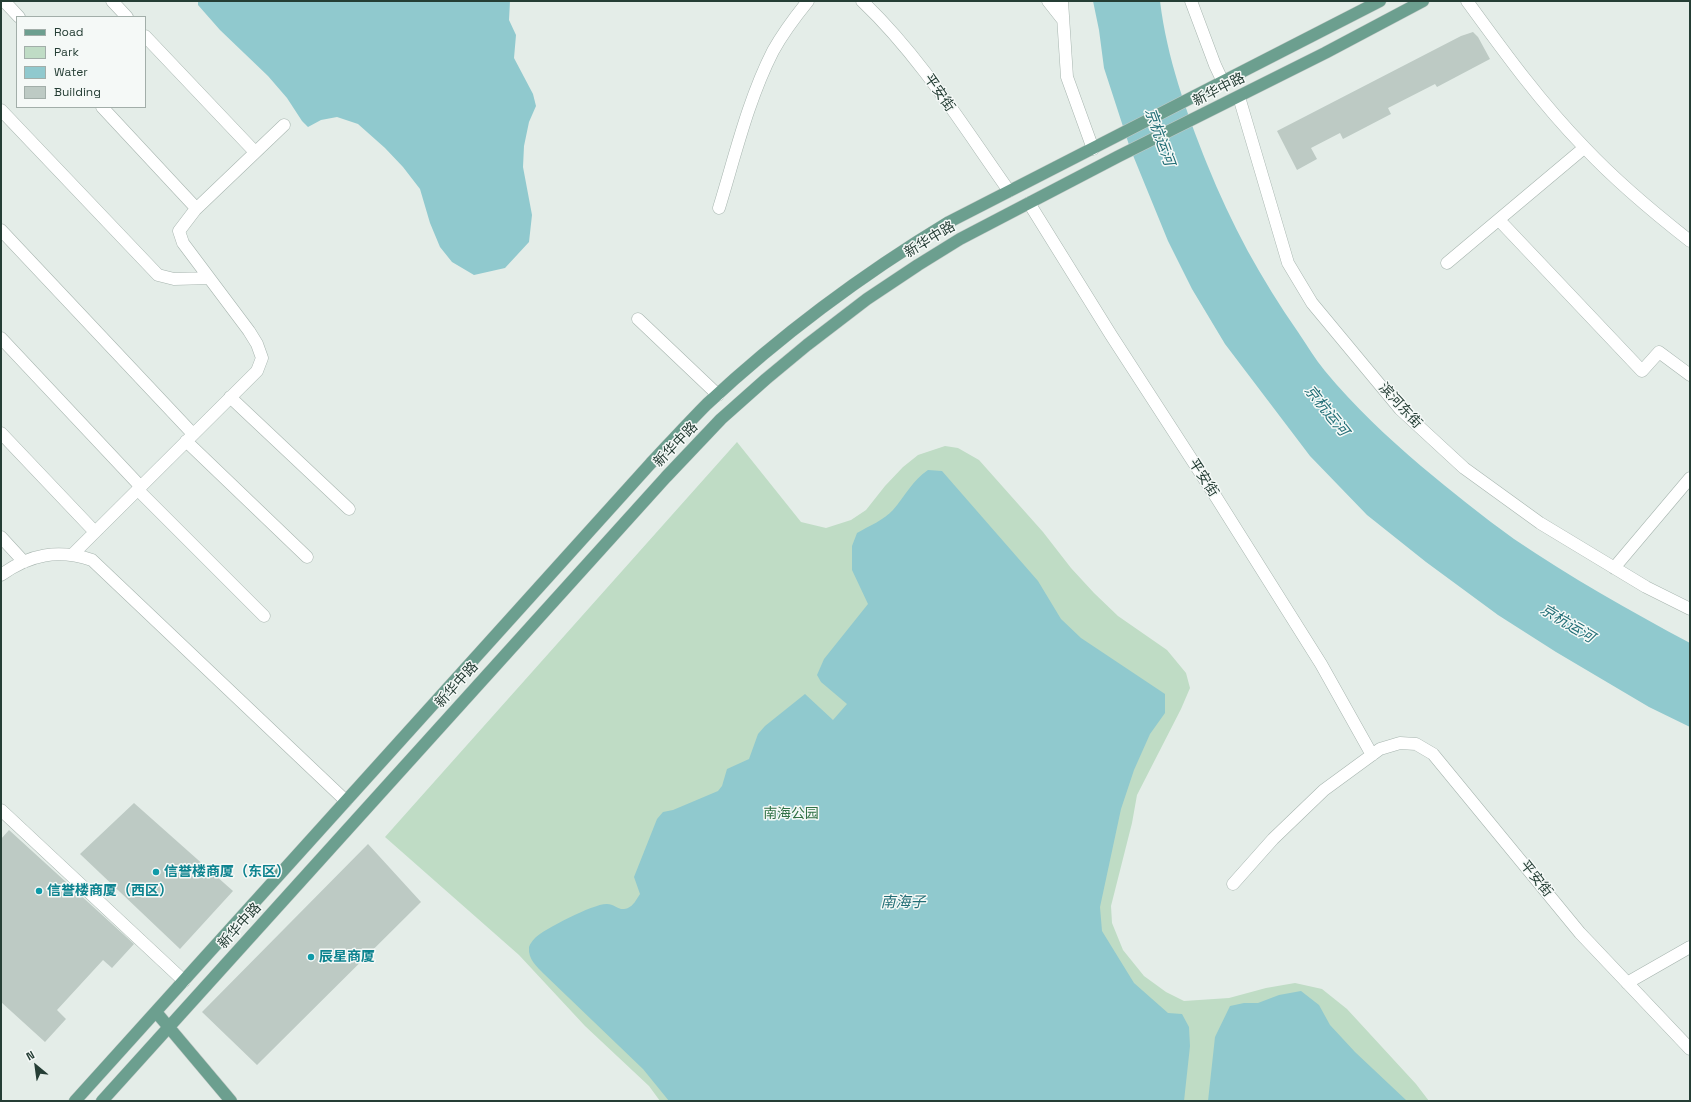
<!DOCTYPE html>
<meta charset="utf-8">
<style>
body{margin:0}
#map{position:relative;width:1691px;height:1102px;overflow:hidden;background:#e4ede8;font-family:"Space Grotesk",sans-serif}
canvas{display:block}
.frame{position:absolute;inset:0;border:2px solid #253e35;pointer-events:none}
.legend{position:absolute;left:16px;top:16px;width:130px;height:92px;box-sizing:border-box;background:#f5f9f7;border:1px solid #a2aea9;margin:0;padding:5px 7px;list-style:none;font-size:12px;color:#253e35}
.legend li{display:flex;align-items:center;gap:8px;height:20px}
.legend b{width:20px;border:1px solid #a2aea9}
.north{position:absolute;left:16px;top:1046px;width:40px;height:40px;-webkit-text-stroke:3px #f5f9f7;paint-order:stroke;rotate:331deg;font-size:11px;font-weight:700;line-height:16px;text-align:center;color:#253e35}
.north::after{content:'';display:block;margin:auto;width:14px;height:18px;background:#253e35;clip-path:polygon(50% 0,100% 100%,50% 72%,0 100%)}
</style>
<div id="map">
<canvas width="1691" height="1102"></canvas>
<div class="frame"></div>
<ul class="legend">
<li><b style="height:5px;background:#6c9f8f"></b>Road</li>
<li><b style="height:11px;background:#bfdcc5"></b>Park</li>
<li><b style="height:11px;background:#90c9ce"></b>Water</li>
<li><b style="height:11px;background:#bdcac4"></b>Building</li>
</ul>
<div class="north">N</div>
</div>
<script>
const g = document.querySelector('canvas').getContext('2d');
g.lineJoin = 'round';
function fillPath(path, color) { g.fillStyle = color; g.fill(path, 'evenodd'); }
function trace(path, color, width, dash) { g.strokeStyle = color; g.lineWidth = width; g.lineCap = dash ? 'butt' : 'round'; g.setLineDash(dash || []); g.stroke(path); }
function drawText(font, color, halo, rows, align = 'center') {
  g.font = font + ' "Space Grotesk","Noto Sans SC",sans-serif'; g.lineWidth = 3; g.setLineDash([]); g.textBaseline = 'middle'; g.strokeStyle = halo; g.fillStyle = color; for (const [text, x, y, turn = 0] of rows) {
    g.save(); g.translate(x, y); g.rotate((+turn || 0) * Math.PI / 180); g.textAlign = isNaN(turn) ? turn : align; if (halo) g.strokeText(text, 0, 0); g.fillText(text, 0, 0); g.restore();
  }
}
fillPath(new Path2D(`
 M737 442 801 522 826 528 851 520 866 510 885 486 903 467 918 455 945 446 958 448 979 460 1043 532 1071 568 1094 593 1118 616 1167 650 1186 673 1190 688 1181 709 1137 795 1132 823 1111 906 1112 923 1123 950 1144 976 1166 992 1184 1001 1229 998 1266 988 1295 983 1322 989 1347 1009 1416 1084 1429 1101H660L649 1086 585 1026 519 955 385 837Z`), '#bfdcc5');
fillPath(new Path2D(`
 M198 1H510L509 20 516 35 514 58 533 94 536 106 529 122 524 146 523 167 532 215 529 242 505 268 474 275 452 262 440 247 430 223 420 189 403 167 385 148 358 124 337 117 321 120 308 127 302 121 287 98 268 76 220 30 198 5Z
 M1093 1H1160C1167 58 1186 111 1207 164 1231 224 1261 279 1298 332 1307 345 1315 359 1325 371 1354 406 1387 437 1421 466 1451 491 1482 516 1514 539 1570 577 1630 611 1690 643V727L1649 707 1556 652 1498 615 1426 562 1367 515 1310 456 1225 344 1192 289 1168 241 1130 148 1104 68 1099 30Z
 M928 470 942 471 1038 581 1061 619 1081 638 1165 694V713L1150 734 1134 770 1121 809 1100 907 1102 931 1134 983 1168 1013 1182 1014 1189 1027 1190 1046 1184 1101H669L643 1069 544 974C537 967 528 959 529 948 529 945 533 940 535 938 544 929 595 903 607 904 615 904 619 912 628 908 634 905 636 900 640 894L634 877 657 819 663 812 673 810 718 791 722 786 727 769 749 759 758 734 765 726 805 694 833 720 847 704 821 682 817 675 824 659 868 604 852 570V546L857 533C869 526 884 520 893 510 905 496 913 480 928 470Z
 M1301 991 1319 1005 1330 1025 1355 1052 1407 1101H1208L1215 1037 1230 1006 1244 1003H1258L1279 995Z`), '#90c9ce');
fillPath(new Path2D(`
 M1473 32 1478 37 1490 59 1437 87 1435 84 1388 108 1391 114 1343 139 1340 133 1311 148 1317 159 1297 170 1277 131 1461 36Z
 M134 803 233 891 180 949 80 854Z
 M9 830 134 944 112 968 103 960 57 1010 66 1019 45 1042 1 1002V839Z
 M368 844 421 902 257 1065 202 1012Z`), '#bdcac4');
const minor = new Path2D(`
 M4 1 19 17
 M112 1 127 17
 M862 1C920 56 963 126 1009 191
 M1048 1 1063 20
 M1062 1 1067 77 1093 149
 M1191 1 1215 65 1223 82
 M1467 1C1504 52 1541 103 1585 148 1617 182 1653 212 1690 241
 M145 36 255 152
 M1239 97 1288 263 1312 303 1400 409 1464 468 1540 523 1646 587 1690 609
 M102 107 196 208
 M1 110 158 275 174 279 209 278
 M1029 203 1111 335 1216 497 1321 664 1372 755
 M719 208C735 156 748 100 773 51 783 33 795 17 808 1
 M1499 220 1642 371 1659 352 1690 375
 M1 230 193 434
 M1447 263 1584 148
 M638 319 718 395
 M1 338 141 487
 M230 397 349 509
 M1 433 95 532
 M186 441 307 557
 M138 490 264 616
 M1 537 24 562
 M72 555 257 371 262 358 257 344 249 331 183 243 179 231 195 210 284 125
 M1614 568 1690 478
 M1 575C30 554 58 549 92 560L346 801
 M1 810 184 981
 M1233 884 1273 839 1324 790 1380 749 1400 743 1416 744 1433 754 1580 933 1690 1049
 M1627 983 1690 947`);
const major = new Path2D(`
 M156 1012 231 1101
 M75 1101 651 463C669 444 688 423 707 404 781 335 863 274 949 222L1380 1
 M102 1101 666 477 721 419 766 379 807 345 867 299 918 265 960 239 1119 156 1325 53 1423 1`);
trace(minor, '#a7b5af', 13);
trace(major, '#c2c9c6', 13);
trace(minor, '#fff', 12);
trace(major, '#6c9f8f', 12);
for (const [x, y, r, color] of [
 [156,872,4,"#0f9aa8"],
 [39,891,4,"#0f9aa8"],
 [311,957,4,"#0f9aa8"]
]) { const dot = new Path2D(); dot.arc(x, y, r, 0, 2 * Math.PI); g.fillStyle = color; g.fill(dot); trace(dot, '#f5f9f7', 1.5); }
drawText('14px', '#253e35', '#f5f9f7', [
 ["新华中路",1219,90,-27],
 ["平安街",939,93,55],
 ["新华中路",930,240,-31],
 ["滨河东街",1400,406,47],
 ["新华中路",676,445,-46],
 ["平安街",1203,478,57],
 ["新华中路",457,685,-48],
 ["平安街",1536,879,51],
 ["新华中路",240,926,-48]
]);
drawText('14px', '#317246', '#f5f9f7', [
 ["南海公园",791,814]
]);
drawText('bold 14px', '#0d838f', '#f5f9f7', [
 ["信誉楼商厦（东区）",164,872],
 ["信誉楼商厦（西区）",47,891],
 ["辰星商厦",319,957]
], 'left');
drawText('italic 15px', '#226e76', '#f5f9f7', [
 ["京杭运河",1159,137,70],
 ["京杭运河",1326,411,51],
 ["京杭运河",1567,624,31],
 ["南海子",903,903]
]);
</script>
